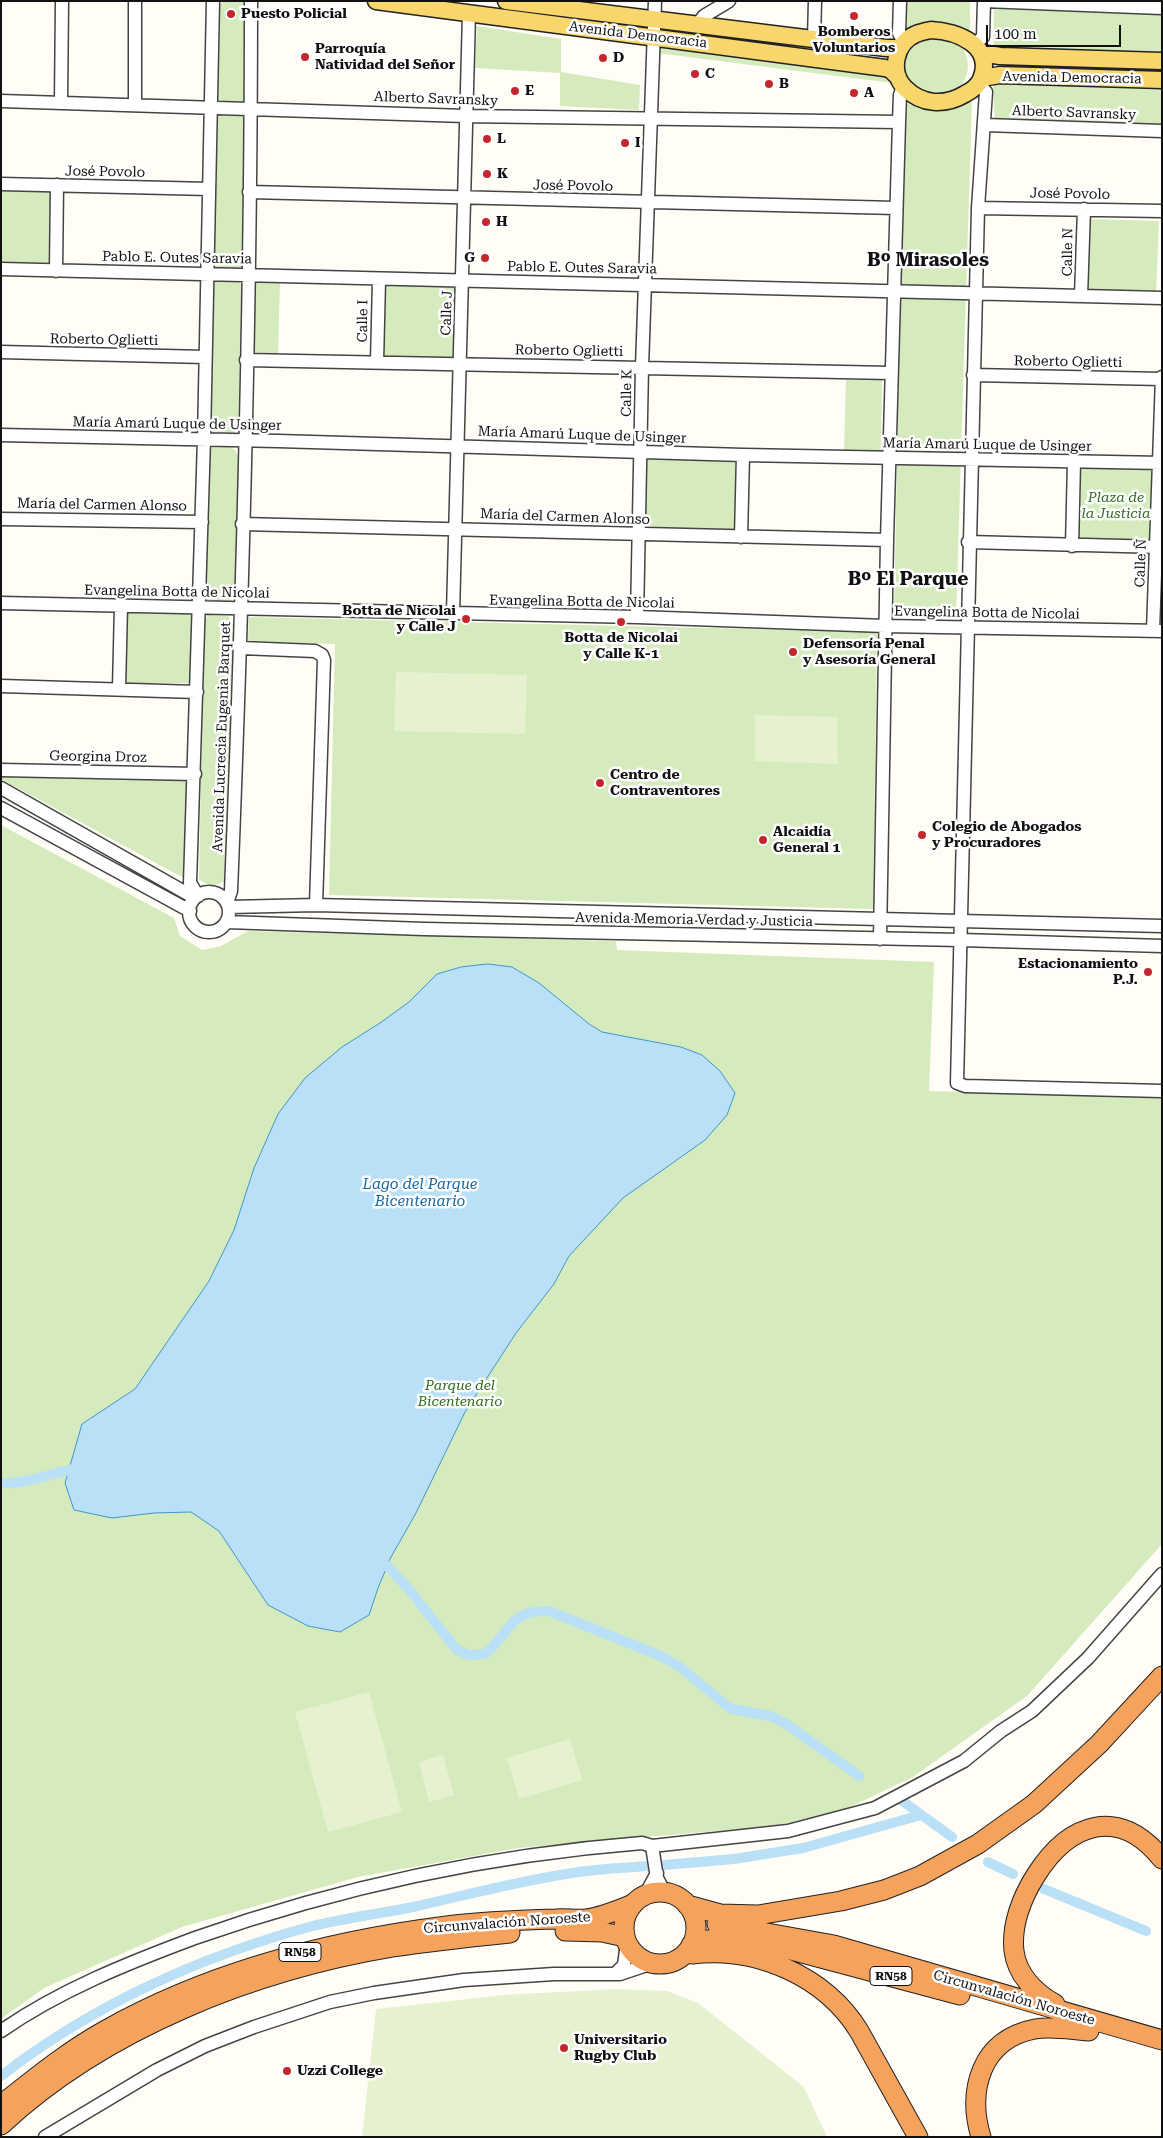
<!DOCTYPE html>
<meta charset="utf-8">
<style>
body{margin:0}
#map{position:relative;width:1163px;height:2138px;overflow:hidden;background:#fffdf5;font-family:"Roboto Serif",serif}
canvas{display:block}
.frame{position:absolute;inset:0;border:2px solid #111;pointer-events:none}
.scale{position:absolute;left:986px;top:25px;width:135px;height:22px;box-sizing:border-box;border:2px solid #111;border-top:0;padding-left:6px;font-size:15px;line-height:18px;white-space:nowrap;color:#111;-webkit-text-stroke:4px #fff;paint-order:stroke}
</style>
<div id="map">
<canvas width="1163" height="2138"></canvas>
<div class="frame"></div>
<div class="scale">100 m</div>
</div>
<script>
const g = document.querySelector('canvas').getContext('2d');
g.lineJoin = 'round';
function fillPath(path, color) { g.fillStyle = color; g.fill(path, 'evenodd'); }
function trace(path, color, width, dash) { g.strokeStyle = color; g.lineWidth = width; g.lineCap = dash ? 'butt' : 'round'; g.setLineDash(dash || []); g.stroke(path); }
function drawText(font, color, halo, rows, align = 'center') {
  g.font = font + ' "Roboto Serif",serif'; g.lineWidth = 5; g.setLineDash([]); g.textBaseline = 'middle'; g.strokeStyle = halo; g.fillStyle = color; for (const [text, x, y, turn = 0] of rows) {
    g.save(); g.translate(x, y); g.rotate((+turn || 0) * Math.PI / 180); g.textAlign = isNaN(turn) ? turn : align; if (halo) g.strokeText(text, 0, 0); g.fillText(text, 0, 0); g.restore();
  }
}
fillPath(new Path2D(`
 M223 1H246L242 269 212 268 219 6Z
 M906 1H970V37C944 19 935 16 906 32Z
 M994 9 1162 14V125L995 120 993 89 996 70 993 50Z
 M477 26 561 39V72L640 85 639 110 560 106V73L475 68Z
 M904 66a32 32 0 1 1 64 0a32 32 0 1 1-64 0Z
 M658 42 891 77 892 83 657 53Z
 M972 98 956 617H894L904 99C932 112 945 113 972 98Z
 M1 184 57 185 56 271 1 269Z
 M1088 219 1159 221 1156 293 1085 291Z
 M215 280H237L243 287 238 429 234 433H212L208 429 211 286Z
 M255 282 280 283 278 354 253 352Z
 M383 283 459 285 457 360 381 358Z
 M846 380H882L881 451 844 450Z
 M227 446 235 450 239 457 235 595 231 602 209 603 203 596 206 456 212 448Z
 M647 459 737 461 736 531 645 530Z
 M1080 468 1153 470 1152 544 1078 542Z
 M124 613 191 614V683H124Z
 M209 615 228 616 233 622 225 881C214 886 210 886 199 880L204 620Z
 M249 617 877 632 873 909 329 895 335 644 248 641Z
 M1 773 186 779 185 874 183 877 178 875 1 779Z
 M1 825 174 918 180 936 202 950 221 946 248 931 616 941 617 950 934 962 929 1091 1162 1097V1544L1027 1696 913 1777 848 1808 775 1826 518 1848 358 1877 182 1927 44 1988 1 2019Z`), '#d5ebbd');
fillPath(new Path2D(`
 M396 672 527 675 525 734 394 731Z
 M755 715 837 717 838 764 755 761Z
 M369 1692 402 1812 328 1832 295 1712Z
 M570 1739 582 1780 519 1799 507 1758Z
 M443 1755 454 1795 429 1802 419 1762Z
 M615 1989 667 1991 698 2003 804 2087 827 2137H362L376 2009 504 1995Z`), '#e6f2cf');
const water = new Path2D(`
 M488 964 512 967 539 983 589 1024 602 1032 681 1047 702 1055 720 1071 735 1093 727 1115 705 1140 623 1198 569 1256 554 1284 516 1333 465 1412 416 1513 391 1557 378 1588 369 1615 340 1632 308 1626 268 1605 219 1531 191 1512 154 1513 112 1518 74 1510 65 1483 82 1424 135 1389 209 1281 234 1230 254 1168 278 1114 305 1078 342 1047 380 1023 409 1002 437 974 461 967Z`);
fillPath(water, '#b9e0f7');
trace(water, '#3f96cf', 1);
trace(new Path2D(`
 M1 1483C29 1485 54 1471 81 1468
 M379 1557 407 1587 457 1650 469 1655 485 1654C511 1632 509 1610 549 1611L661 1656 680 1667 726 1705 732 1709 770 1716 785 1723 859 1776
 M901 1800 952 1837
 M988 1862 1013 1874
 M664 1865 734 1859 803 1848 921 1815
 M1044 1889 1146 1931
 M1 2076C91 2006 199 1957 309 1927 343 1918 379 1914 413 1907 466 1895 519 1881 572 1873 597 1869 622 1868 648 1866`), '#b9e0f7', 10);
const minor = new Path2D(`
 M900 1 899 33 904 43
 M984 1 1162 8
 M696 26 704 16 729 1
 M814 39 815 1
 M974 45 983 37 984 1
 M979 84 986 92 978 208 957 1083 965 1086 1162 1091
 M1 101 465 116 899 122
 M61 102 62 1
 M135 104V1
 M985 125 1162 131
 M1 184 209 189
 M249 192 896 208
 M978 208 1162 211
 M1 269 1162 298
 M56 271 57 185
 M1081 296 1084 209
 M1 352 205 357
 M246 360 891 373
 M377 362 379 280
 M973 375 1162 379
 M1 435 278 441 743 455 1162 463
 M1 519 202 522
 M242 524 887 540
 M741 537 743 455
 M968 542 1162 547
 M1072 546 1074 462
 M1 603 637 617 885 626 1162 631
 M453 613 469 14
 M637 617 642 367 655 1
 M1153 631 1162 377
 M241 648 315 651 322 655 324 660 316 905
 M1 686 197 692
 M119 689 121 606
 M1 770 195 774
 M1 788 195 898
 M1 808 190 911
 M189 912a20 20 0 1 1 40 0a20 20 0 1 1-40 0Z
 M198 896 190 883 204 439 213 1
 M227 903 231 891C243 595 251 298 251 1
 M229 907 316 905 1162 926
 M227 922 424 929 961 940 1162 946
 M880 939 887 540 899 122 900 95 903 86
 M652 1846 788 1831 875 1808 964 1761 1001 1731 1032 1711 1088 1658 1162 1574
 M645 1895 657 1873
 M615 1974 624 1965 627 1943
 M1 2031C60 1990 128 1963 195 1938 340 1887 489 1855 642 1843L652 1846 657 1878 665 1893
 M45 2137 157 2070 205 2046 254 2027 330 2002 374 1993 464 1980 554 1974H620L653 1963`);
const major = new Path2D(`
 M376 1 885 68 891 70 898 77
 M506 1 886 48H900
 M931 30C957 31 995 46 981 79 978 86 971 91 965 94 945 106 922 105 905 88 889 72 895 43 916 34 921 32 926 31 931 30Z
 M981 53 1000 56 1162 61
 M982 78 1000 75 1162 80`);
const highway = new Path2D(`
 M624 1928a36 36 0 1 1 72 0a36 36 0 1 1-72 0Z
 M687 1905 720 1914 758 1915 841 1901 884 1890 920 1876 978 1844 1034 1804 1099 1744 1162 1676
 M717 1924 834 1945 1162 2040
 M565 1931 602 1932 625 1937
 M691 1945 700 1941 717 1939 743 1941 780 1947 960 1995
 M692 1954C756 1946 825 1976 859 2031L918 2137
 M1055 2004C1035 1993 1017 1975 1014 1951 1011 1925 1022 1897 1036 1875 1069 1823 1119 1805 1162 1859
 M1 2105C35 2078 68 2051 106 2030 211 1971 328 1941 447 1926 483 1921 519 1920 556 1919 566 1918 576 1920 586 1919 602 1917 618 1910 633 1904
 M1 2125C105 2028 255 1970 393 1947 432 1941 471 1937 510 1933
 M981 2137C967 2090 981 2039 1035 2029 1052 2026 1072 2030 1089 2031`);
trace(minor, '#444', 15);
trace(major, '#222', 19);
trace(highway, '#222', 21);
trace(minor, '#fff', 12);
trace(major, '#f9d66b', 16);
trace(highway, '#f5a25d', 19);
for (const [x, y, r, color] of [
 [231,14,5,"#c4262e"],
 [854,16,5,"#c4262e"],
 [305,57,5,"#c4262e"],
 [603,58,5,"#c4262e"],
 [695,74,5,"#c4262e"],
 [769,84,5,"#c4262e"],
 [515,91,5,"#c4262e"],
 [854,93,5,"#c4262e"],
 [487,139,5,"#c4262e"],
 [625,143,5,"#c4262e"],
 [487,174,5,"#c4262e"],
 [486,222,5,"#c4262e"],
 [485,258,5,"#c4262e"],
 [466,619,5,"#c4262e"],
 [621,622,5,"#c4262e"],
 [793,652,5,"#c4262e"],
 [600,783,5,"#c4262e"],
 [922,835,5,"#c4262e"],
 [763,840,5,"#c4262e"],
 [1148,972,5,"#c4262e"],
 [564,2048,5,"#c4262e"],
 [287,2071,5,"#c4262e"]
]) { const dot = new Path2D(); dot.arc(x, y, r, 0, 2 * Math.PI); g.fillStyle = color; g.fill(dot); trace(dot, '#fff', 2); }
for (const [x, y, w] of [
 [300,1952,42],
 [891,1976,42]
]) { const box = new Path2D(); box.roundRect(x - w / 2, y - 9.5, w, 19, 4); g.fillStyle = '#fff'; g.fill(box); trace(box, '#111', 1); }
drawText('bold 12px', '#111', null, [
 ["RN58",300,1952],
 ["RN58",891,1976]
]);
drawText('bold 14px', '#111', '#fff', [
 ["Puesto Policial",241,14],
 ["Bomberos",854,32,"center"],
 ["Voluntarios",854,48,"center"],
 ["Parroquía",315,49],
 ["Natividad del Señor",315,65],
 ["D",613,58],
 ["C",705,74],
 ["B",779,84],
 ["E",525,91],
 ["A",864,93],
 ["L",497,139],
 ["I",635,143],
 ["K",497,174],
 ["H",496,222],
 ["G",475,258,"right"],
 ["Botta de Nicolai",456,611,"right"],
 ["y Calle J",456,627,"right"],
 ["Botta de Nicolai",621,638,"center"],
 ["y Calle K-1",621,654,"center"],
 ["Defensoría Penal",803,644],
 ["y Asesoría General",803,660],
 ["Centro de",610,775],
 ["Contraventores",610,791],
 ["Colegio de Abogados",932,827],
 ["y Procuradores",932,843],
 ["Alcaidía",773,832],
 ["General 1",773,848],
 ["Estacionamiento",1138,964,"right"],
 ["P.J.",1138,980,"right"],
 ["Universitario",574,2040],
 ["Rugby Club",574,2056],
 ["Uzzi College",297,2071]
], 'left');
drawText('14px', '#111', '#fff', [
 ["Avenida Democracia",638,35,7],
 ["Avenida Democracia",1072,78,1],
 ["Alberto Savransky",436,99,2],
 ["Alberto Savransky",1074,113,2],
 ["José Povolo",105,172,1],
 ["José Povolo",573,186,1],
 ["José Povolo",1070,194,1],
 ["Calle N",1068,252,-89],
 ["Pablo E. Outes Saravia",177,258,1],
 ["Pablo E. Outes Saravia",582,268,1],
 ["Calle J",447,313,-88],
 ["Calle I",363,321,-89],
 ["Roberto Oglietti",104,340,1],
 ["Roberto Oglietti",569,351,1],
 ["Roberto Oglietti",1068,362,1],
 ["Calle K",627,393,-89],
 ["María Amarú Luque de Usinger",177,424,1],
 ["María Amarú Luque de Usinger",582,435,2],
 ["María Amarú Luque de Usinger",987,445,1],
 ["María del Carmen Alonso",102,505,1],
 ["María del Carmen Alonso",565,517,2],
 ["Calle Ñ",1141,563,-88],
 ["Evangelina Botta de Nicolai",177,592,1],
 ["Evangelina Botta de Nicolai",582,602,1],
 ["Evangelina Botta de Nicolai",987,613,1],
 ["Avenida Lucrecia Eugenia Barquet",222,737,-88],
 ["Georgina Droz",98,757,1],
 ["Avenida Memoria Verdad y Justicia",694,920,1],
 ["Circunvalación Noroeste",507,1923,-4],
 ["Circunvalación Noroeste",1014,1998,16]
]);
drawText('italic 14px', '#2f6b1f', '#fff', [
 ["Plaza de",1116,498],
 ["la Justicia",1116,514],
 ["Parque del",460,1386],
 ["Bicentenario",460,1402]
]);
drawText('italic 15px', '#1768a6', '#fff', [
 ["Lago del Parque",420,1185],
 ["Bicentenario",420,1202]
]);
drawText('bold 19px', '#111', '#fff', [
 ["Bº Mirasoles",928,260],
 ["Bº El Parque",908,579]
]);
</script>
